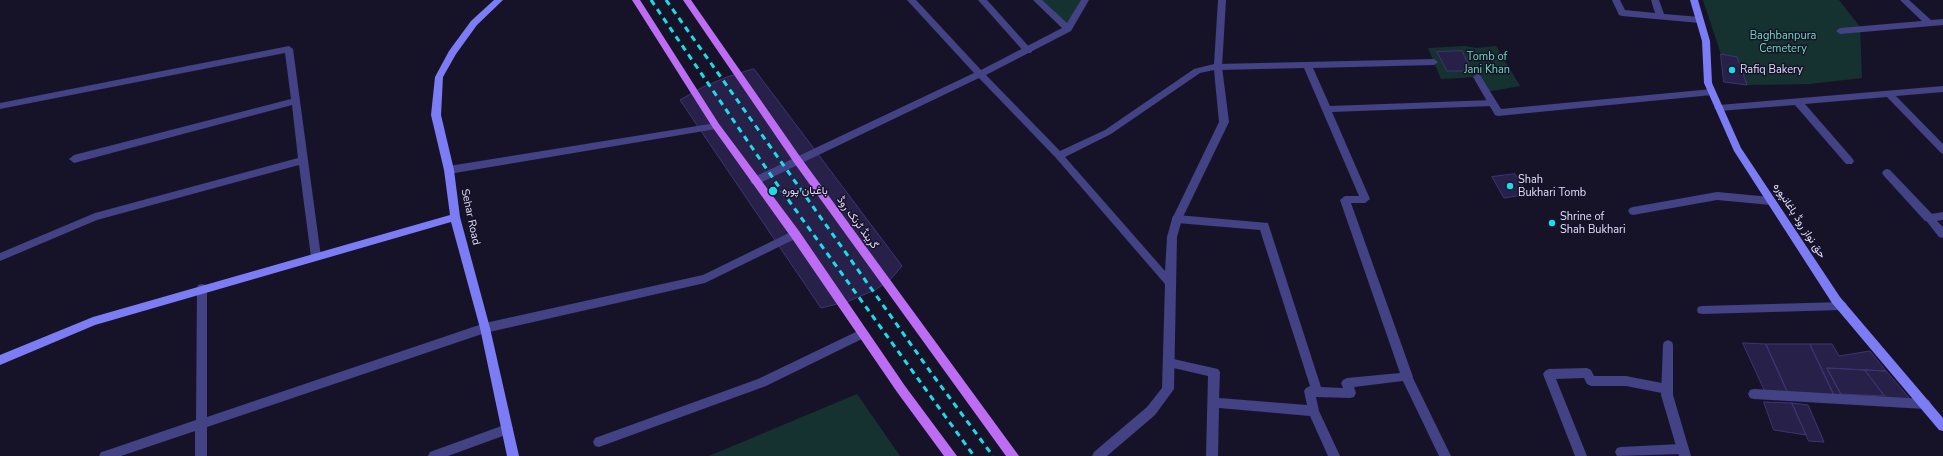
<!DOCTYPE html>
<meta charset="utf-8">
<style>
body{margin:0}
canvas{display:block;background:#161329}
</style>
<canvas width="1943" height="456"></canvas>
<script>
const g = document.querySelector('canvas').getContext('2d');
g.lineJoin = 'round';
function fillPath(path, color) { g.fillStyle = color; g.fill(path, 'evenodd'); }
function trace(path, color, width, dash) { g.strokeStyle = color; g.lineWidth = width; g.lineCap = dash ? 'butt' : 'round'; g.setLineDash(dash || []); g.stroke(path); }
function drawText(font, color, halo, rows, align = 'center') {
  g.font = font + ' "Nunito Sans",Vazirmatn,sans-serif'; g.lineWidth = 3; g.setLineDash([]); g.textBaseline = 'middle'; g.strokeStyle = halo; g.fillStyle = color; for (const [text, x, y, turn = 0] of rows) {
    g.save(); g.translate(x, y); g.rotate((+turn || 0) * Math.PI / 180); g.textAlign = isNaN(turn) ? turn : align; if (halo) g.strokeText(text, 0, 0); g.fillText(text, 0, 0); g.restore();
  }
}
fillPath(new Path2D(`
 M1037 0H1085L1068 29Z
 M1703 0H1839L1860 27 1862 78 1809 84 1747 85 1737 57 1721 54Z
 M1465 46 1476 48 1496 46 1520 86 1486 92 1477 77 1441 79 1428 48Z
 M857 394 900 456H709Z`), '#163230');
const building = new Path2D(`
 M1462 51 1472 71H1447L1437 52Z
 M1721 54 1737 57 1747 85 1724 82Z
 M754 69 902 266 890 280 875 290 849 301 821 308 680 100 703 87 727 77Z
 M1515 174 1528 194 1504 198 1492 177Z
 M1743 343 1766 344 1788 393 1765 391Z
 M1766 344H1810L1834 395 1788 393Z
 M1810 344H1832L1839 356 1870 351 1886 371 1827 368 1841 394 1834 395Z
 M1827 368 1865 370 1884 396 1841 394Z
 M1865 370 1886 371 1911 400 1887 398Z
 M1764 402 1792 403 1806 435 1774 430Z
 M1792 403 1808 405 1824 442 1809 441Z`);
fillPath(building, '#272048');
trace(building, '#3f3472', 1);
fillPath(new Path2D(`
 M978 0H987L1031 49 1032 51 1031 53H1025Z
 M1434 59 1438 62 1434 65 1313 68 1330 106 1492 100 1497 103 1492 106 1332 112 1370 199 1365 203H1351L1413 377 1411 380 1354 387 1356 393 1354 397 1350 398 1316 397 1319 411 1340 456H1328L1310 416 1219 408 1218 456H1206L1208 376 1165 366 1164 363 1165 360 1169 358 1218 369 1220 372 1219 398 1307 405 1304 391 1306 388 1310 386 1260 230 1177 223 1173 222 1172 219 1173 216 1177 215 1268 223 1321 387 1343 388 1341 383 1343 380 1347 378 1400 373 1340 200 1345 196H1359L1304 68 1218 70 1214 67 1218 64Z
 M1887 169 1890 170 1933 215 1934 218 1933 221H1925L1884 176 1882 173 1884 170Z
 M1717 192 1771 197 1776 201 1771 205 1717 200 1633 215 1630 214 1628 211 1630 208 1633 207Z
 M1842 302 1846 303 1847 306 1846 309 1842 310 1702 314 1698 313 1697 310 1698 307 1702 306Z
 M1587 368 1591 370 1594 376H1626L1667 384 1671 386 1673 389 1671 392 1667 394 1626 386H1591L1587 384 1584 378 1556 379 1587 456H1575L1543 374 1545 371 1549 369Z
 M1681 444 1685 445 1687 449 1685 453 1681 454 1617 456 1615 452 1617 448 1621 447Z`), '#424284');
fillPath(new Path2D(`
 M907 0H916L981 70 1062 28 1033 0H1042L1067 23 1081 0H1089L1071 31 986 75 1060 151 1105 130 1194 69 1214 64 1218 0H1226L1222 67 1229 122 1182 219 1177 237 1174 389 1155 415 1107 456H1092L1094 452 1147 407 1162 388 1165 284 1056 158 979 78 758 184H752L750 181 752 178 974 73ZM1214 70 1219 122 1172 219 1167 237 1165 271 1065 157 1111 134 1200 73Z
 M1612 0H1620L1625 10 1655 13 1651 0H1659L1664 14 1700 17 1704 20 1700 23 1622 16 1619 15Z
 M1900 0H1909L1931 20 1943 19V25L1840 34 1836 31 1840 28 1922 21Z
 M289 46 293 49 321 257 320 260H312L311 257 299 165 97 220 0 261V253L95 213 298 158 292 105 74 163 69 159 74 155 291 99 285 53 0 109V103Z
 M1477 74 1480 75 1501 109 1712 89 1716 92 1712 95 1498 116 1495 115 1473 77Z
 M1943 86V92L1896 96 1943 144V154L1940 152 1887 97 1805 104 1852 158 1854 161 1852 164H1846L1795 105 1719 111 1714 108 1719 105Z
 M716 123 721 126 716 129 449 174 444 170 449 166Z
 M1943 212V220L1937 221 1943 227V238L1939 237 1924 218 1925 215Z
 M795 230 799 231 800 234 799 237 705 283 485 333 207 427V456H195V431L121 456H99L101 452 105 451 196 420 197 288 198 285 202 284 206 285 207 288V417L485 323 703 275Z
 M862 329 866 331 867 334 866 337 766 386 599 447 595 446 593 442 595 438 758 379Z
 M1668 340 1672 342 1673 345V395L1691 456H1679L1661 395 1663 345 1664 342Z
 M1407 372 1411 374 1451 456H1439L1401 377 1403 374Z
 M1754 389 1925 399 1929 400 1931 404 1929 408 1925 409 1754 399 1750 398 1748 394 1750 390Z
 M507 424 511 425 513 429 511 433 448 456H428L430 452Z`), '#424284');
fillPath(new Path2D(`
 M494 0H503L477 25 456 54 443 77 441 115 454 170 460 217 490 328 519 456H507L480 328 451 222 95 325 0 365V355L93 317 450 215 444 170 431 115 435 77 449 51 471 21Z
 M1690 0H1698L1710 41 1712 83 1741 148 1840 297 1943 418V431L1939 430 1832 303 1734 151 1704 83 1702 41Z`), '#7c7cf4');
fillPath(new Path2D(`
 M632 0H640L719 124 799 231 905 386 957 456H944L897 392 791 237 713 128Z
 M683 0H691L801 158 1019 456H1006L795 164Z`), '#bd6df3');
trace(new Path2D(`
 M651 0 779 187 974 456
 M666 0 932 374 993 456`), '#19ddec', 3, [6, 5]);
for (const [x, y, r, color] of [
 [1732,70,4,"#19ddec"],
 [1510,186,4,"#19ddec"],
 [773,191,5,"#19ddec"],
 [1552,223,4,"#19ddec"]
]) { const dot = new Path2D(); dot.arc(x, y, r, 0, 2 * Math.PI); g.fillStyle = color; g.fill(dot); trace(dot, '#161329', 1.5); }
drawText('11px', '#6ed8ba', '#161329', [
 ["Baghbanpura",1783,36],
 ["Cemetery",1783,49],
 ["Tomb of",1487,57],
 ["Jani Khan",1487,70]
]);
drawText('11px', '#e0ddfc', '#161329', [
 ["Rafiq Bakery",1740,70],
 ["Shah",1518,180],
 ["Bukhari Tomb",1518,193],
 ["باغبان پورہ",782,191],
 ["Shrine of",1560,217],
 ["Shah Bukhari",1560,230]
], 'left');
drawText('11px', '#e0ddfc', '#161329', [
 ["Sehar Road",470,217,78],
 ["حق نواز روڈ باغانپورہ",1799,221,57],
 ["گرینڈ ٹرنک روڈ",857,223,54]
]);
</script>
